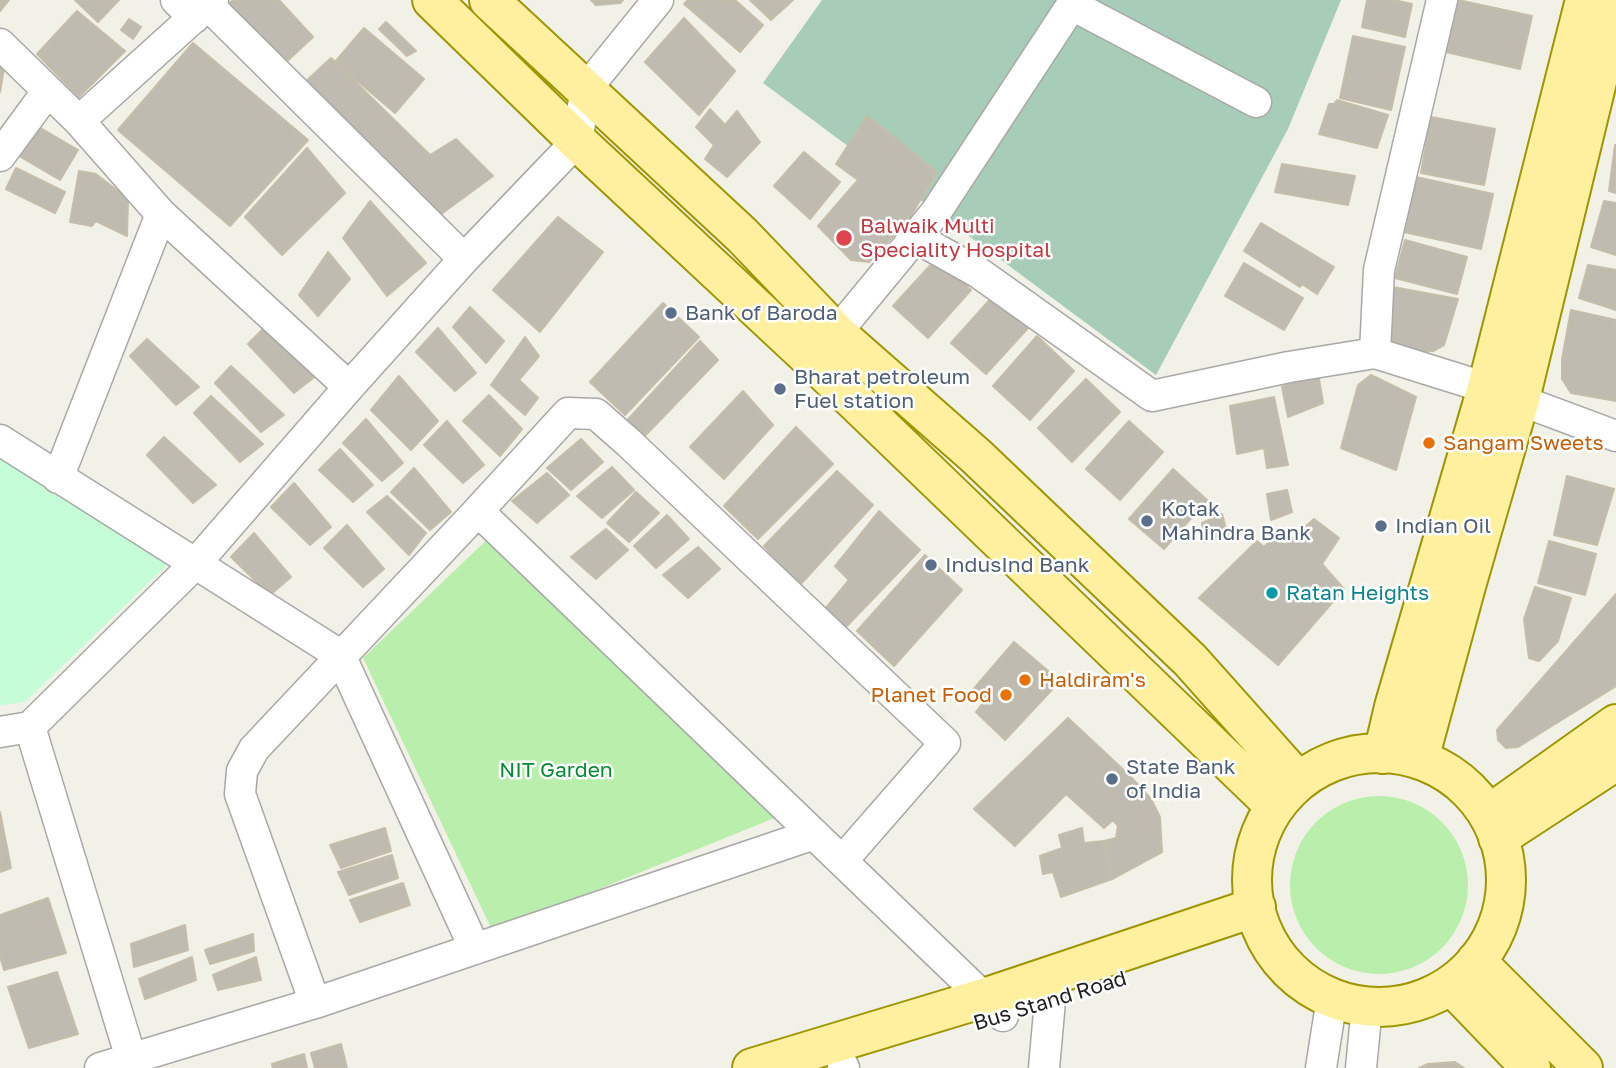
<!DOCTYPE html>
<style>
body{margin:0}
canvas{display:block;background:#f2f1e7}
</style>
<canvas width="1616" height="1068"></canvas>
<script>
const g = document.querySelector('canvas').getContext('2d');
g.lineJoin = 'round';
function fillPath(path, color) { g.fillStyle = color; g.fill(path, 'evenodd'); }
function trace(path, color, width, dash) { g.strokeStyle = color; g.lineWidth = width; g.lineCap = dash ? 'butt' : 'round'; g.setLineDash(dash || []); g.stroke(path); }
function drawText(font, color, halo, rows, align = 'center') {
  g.font = font + ' "Golos Text",sans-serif'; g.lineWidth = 5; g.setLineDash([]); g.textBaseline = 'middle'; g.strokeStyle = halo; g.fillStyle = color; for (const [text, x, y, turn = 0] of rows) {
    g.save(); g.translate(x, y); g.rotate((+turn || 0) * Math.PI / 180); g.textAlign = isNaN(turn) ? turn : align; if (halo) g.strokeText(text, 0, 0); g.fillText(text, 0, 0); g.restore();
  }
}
fillPath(new Path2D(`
 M497 530 777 817 493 932 363 658Z
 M1290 885a89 89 0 1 1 178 0a89 89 0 1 1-178 0Z`), '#baeeac');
fillPath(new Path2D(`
 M822 0H1341L1288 129 1156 375 763 83Z`), '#a7ccb7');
fillPath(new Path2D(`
 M0 452 169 563 25 702 0 705Z`), '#c4fdd8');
const building = new Path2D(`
 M0 0H9L0 11Z
 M75 0H119L98 22Z
 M233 0H279L313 37 284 64 224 9Z
 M591 0H623L620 3 596 5Z
 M688 0H735L763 25 740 52 684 4Z
 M750 0H793L771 20Z
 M1367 0H1394L1412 4 1405 37 1362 27Z
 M1458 0 1532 16 1520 69 1446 52Z
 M77 11 125 51 79 97 37 54Z
 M684 18 735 71 699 115 645 62Z
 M129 19 141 27 133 39 121 30Z
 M386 22 416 51 407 56 379 29Z
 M364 28 424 79 395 113 335 62Z
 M1353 36 1405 47 1391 110 1340 98Z
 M193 43 308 140 230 226 118 130Z
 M331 58 430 155 456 139 493 176 440 215 304 83Z
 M0 61 5 62 0 92Z
 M1337 100 1388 115 1377 148 1319 134 1329 104H1334Z
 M710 109 725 125 737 111 760 142 727 177 705 159 714 145 696 127Z
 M867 116 937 172 909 219 869 262 851 260 818 226 858 180 836 164Z
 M1431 117 1495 129 1484 185 1421 173Z
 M32 123 78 150 60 180 14 153Z
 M1615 145H1616V193L1609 191Z
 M307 148 345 193 282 255 245 217Z
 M804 152 840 182 810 219 774 186Z
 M1282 164 1355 176 1348 205 1275 192Z
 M16 168 65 192 55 213 6 189Z
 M79 171 96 174 128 199 127 236 96 221 92 226 70 222Z
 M1416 177 1493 194 1481 249 1404 232Z
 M370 201 426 263 387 296 343 238Z
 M1604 201 1616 203V255L1591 247Z
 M558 217 603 252 540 332 493 290Z
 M1261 223 1334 267 1317 294 1302 284 1300 287 1244 251Z
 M1405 240 1467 257 1457 294 1395 278Z
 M328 252 350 279 318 316 299 295Z
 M936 259 971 290 928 338 893 306Z
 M1244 263 1303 298 1284 330 1225 296Z
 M1588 265 1616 270V310L1579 298Z
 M1393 287 1458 299 1444 345 1433 351H1416L1390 342Z
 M994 295 1029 327 986 374 951 343Z
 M663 303 699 337 625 415 590 382Z
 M470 307 504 341 486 363 453 327Z
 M1571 310 1616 320V401L1571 393 1562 379V359Z
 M265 327 317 375 294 393 248 344Z
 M438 328 476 373 455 391 416 352Z
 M1037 336 1074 371 1030 420 993 386Z
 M525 337 539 356 519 380 538 398 525 415 491 385Z
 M147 339 199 387 176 405 130 356Z
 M700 341 718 360 638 443 621 427Z
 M231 366 284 415 261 432 215 383Z
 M1318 373 1323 403 1288 417 1282 387Z
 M1371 375 1416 397 1396 470 1341 448 1358 385Z
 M399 376 438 421 411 450 371 410Z
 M1086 379 1120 412 1072 462 1038 428Z
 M743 391 773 425 724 479 690 447Z
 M489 395 522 429 500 456 463 421Z
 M211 396 263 444 240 462 194 413Z
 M1274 397 1288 465 1267 468 1264 448 1237 454 1230 406Z
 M366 419 403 463 382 481 343 443Z
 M447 421 484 465 463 483 424 445Z
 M1129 421 1163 452 1120 500 1086 469Z
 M796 427 833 464 758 539 724 506Z
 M164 437 216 485 193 503 147 455Z
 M581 439 603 462 571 490 547 468Z
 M340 449 373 485 353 502 319 470Z
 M612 467 634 490 602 518 577 496Z
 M414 468 451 512 430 530 391 492Z
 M1173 469 1207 500 1164 549 1129 519Z
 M837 471 873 505 799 586 764 546Z
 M547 473 569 495 537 523 512 501Z
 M1567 476 1614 489 1597 545 1554 535Z
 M294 483 331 527 310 545 271 507Z
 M1287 490 1292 512 1271 520 1267 494Z
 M636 492 659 513 629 542 607 523Z
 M387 496 426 533 409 555 367 512Z
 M879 511 920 550 844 629 825 609 849 580 835 566Z
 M1222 514 1228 536 1204 542 1202 523Z
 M667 515 689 539 656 568 634 546Z
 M1314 519 1339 538 1322 564 1344 589 1278 665 1199 598 1257 541 1264 547 1277 533 1285 545Z
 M347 525 384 569 363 587 324 548Z
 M606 529 628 550 596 579 571 557Z
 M254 533 291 577 270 595 231 557Z
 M1549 541 1596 554 1585 595 1538 583Z
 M698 547 720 569 688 598 663 575Z
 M925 555 962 590 894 666 857 631Z
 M1535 587 1571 598 1558 641 1539 661 1529 658 1524 619Z
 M1616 594V686L1518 747 1506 748 1498 740 1497 730Z
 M1014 642 1060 681 1005 740 976 712 983 703 971 692Z
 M1068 718 1130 776 1151 799 1160 817 1162 852 1112 879 1104 841 1116 838 1118 826 1113 820 1104 828 1066 794 1015 846 974 809Z
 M0 812 11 868 0 872Z
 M385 828 391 851 341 868 330 845Z
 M1082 828 1084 843 1104 841 1112 879 1061 897 1053 872 1043 874 1040 856 1062 848 1059 835Z
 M392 855 398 878 349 895 338 872Z
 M403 883 410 905 360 922 350 900Z
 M48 898 66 953 4 970 0 956V915Z
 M185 925 188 950 134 967 131 944Z
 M253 934 254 951 210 964 205 950Z
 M192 957 196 980 145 999 139 979Z
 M256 957 261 980 218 990 213 975Z
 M57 972 78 1034 29 1048 8 987Z
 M341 1044 347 1068H315L311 1053Z
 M304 1054 307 1068H273L272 1064Z
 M1455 1062 1464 1068H1419L1428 1064Z`);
fillPath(building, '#bfbbb0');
trace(building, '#c5bda9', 2);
const minor = new Path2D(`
 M176 0 194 18
 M1442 0 1379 270 1375 353 1487 388 1616 436
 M208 5 464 259
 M1072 5 1256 102
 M0 44 79 121 161 214 349 387
 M79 121 213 0
 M0 156 47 92
 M915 237 979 273 1152 396 1289 367 1375 353
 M822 350 936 212 1075 0
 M0 440 340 655 475 949
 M58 478 161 214
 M478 511 568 413 596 414 629 443 945 743 842 861
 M30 727 134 1068
 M0 732 30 727 196 563 349 387 464 259 577 141 586 89 658 0
 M315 1003 240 794 242 771 254 749 478 511 1003 1016
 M843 1066 844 1068
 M100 1068 315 1003 814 834
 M1044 1068 1050 1001
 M1321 1068 1332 998
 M1361 1068 1367 1006`);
const major = new Path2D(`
 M432 0 577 141 813 361 1275 806
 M489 0 742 235 836 333 976 456 1190 660 1298 781
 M1252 880a127 127 0 1 1 254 0a127 127 0 1 1-254 0Z
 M1383 754 1394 707 1487 388 1585 0
 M1419 759 1466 586 1520 399 1616 3
 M1488 815 1616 724
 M1498 838 1616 761
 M1476 961 1583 1068
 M1454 988 1531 1068
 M752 1068 984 998 1256 907`);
trace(minor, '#a8a8a8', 33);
trace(major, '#9e9600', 42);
trace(minor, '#fff', 30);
trace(major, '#fff09f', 38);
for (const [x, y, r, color] of [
 [844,238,9,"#e0444e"],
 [671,313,7,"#5c6f8a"],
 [780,389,7,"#5c6f8a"],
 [1429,443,7,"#e8710a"],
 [1147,521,7,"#5c6f8a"],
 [1381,526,7,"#5c6f8a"],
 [931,565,7,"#5c6f8a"],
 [1272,593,7,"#0f9aa8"],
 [1025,680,7,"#e8710a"],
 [1006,695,7,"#e8710a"],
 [1112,779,7,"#5c6f8a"]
]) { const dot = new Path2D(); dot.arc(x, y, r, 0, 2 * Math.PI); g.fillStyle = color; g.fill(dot); trace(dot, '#fff', 2.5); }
drawText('21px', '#be3a42', '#fff', [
 ["Balwaik Multi",860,226],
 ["Speciality Hospital",860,250]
], 'left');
drawText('21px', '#4e5e75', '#fff', [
 ["Bank of Baroda",685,313],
 ["Bharat petroleum",794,377],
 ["Fuel station",794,401],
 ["Kotak",1161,509],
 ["Mahindra Bank",1161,533],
 ["Indian Oil",1395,526],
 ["IndusInd Bank",945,565],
 ["State Bank",1126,767],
 ["of India",1126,791]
], 'left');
drawText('21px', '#c56008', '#fff', [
 ["Sangam Sweets",1443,443],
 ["Haldiram's",1039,680],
 ["Planet Food",992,695,"right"]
], 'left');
drawText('21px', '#0d838f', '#fff', [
 ["Ratan Heights",1286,593]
], 'left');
drawText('21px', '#068935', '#fff', [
 ["NIT Garden",556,770]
]);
drawText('21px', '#212121', '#fff', [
 ["Bus Stand Road",1050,1001,-17]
]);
</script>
